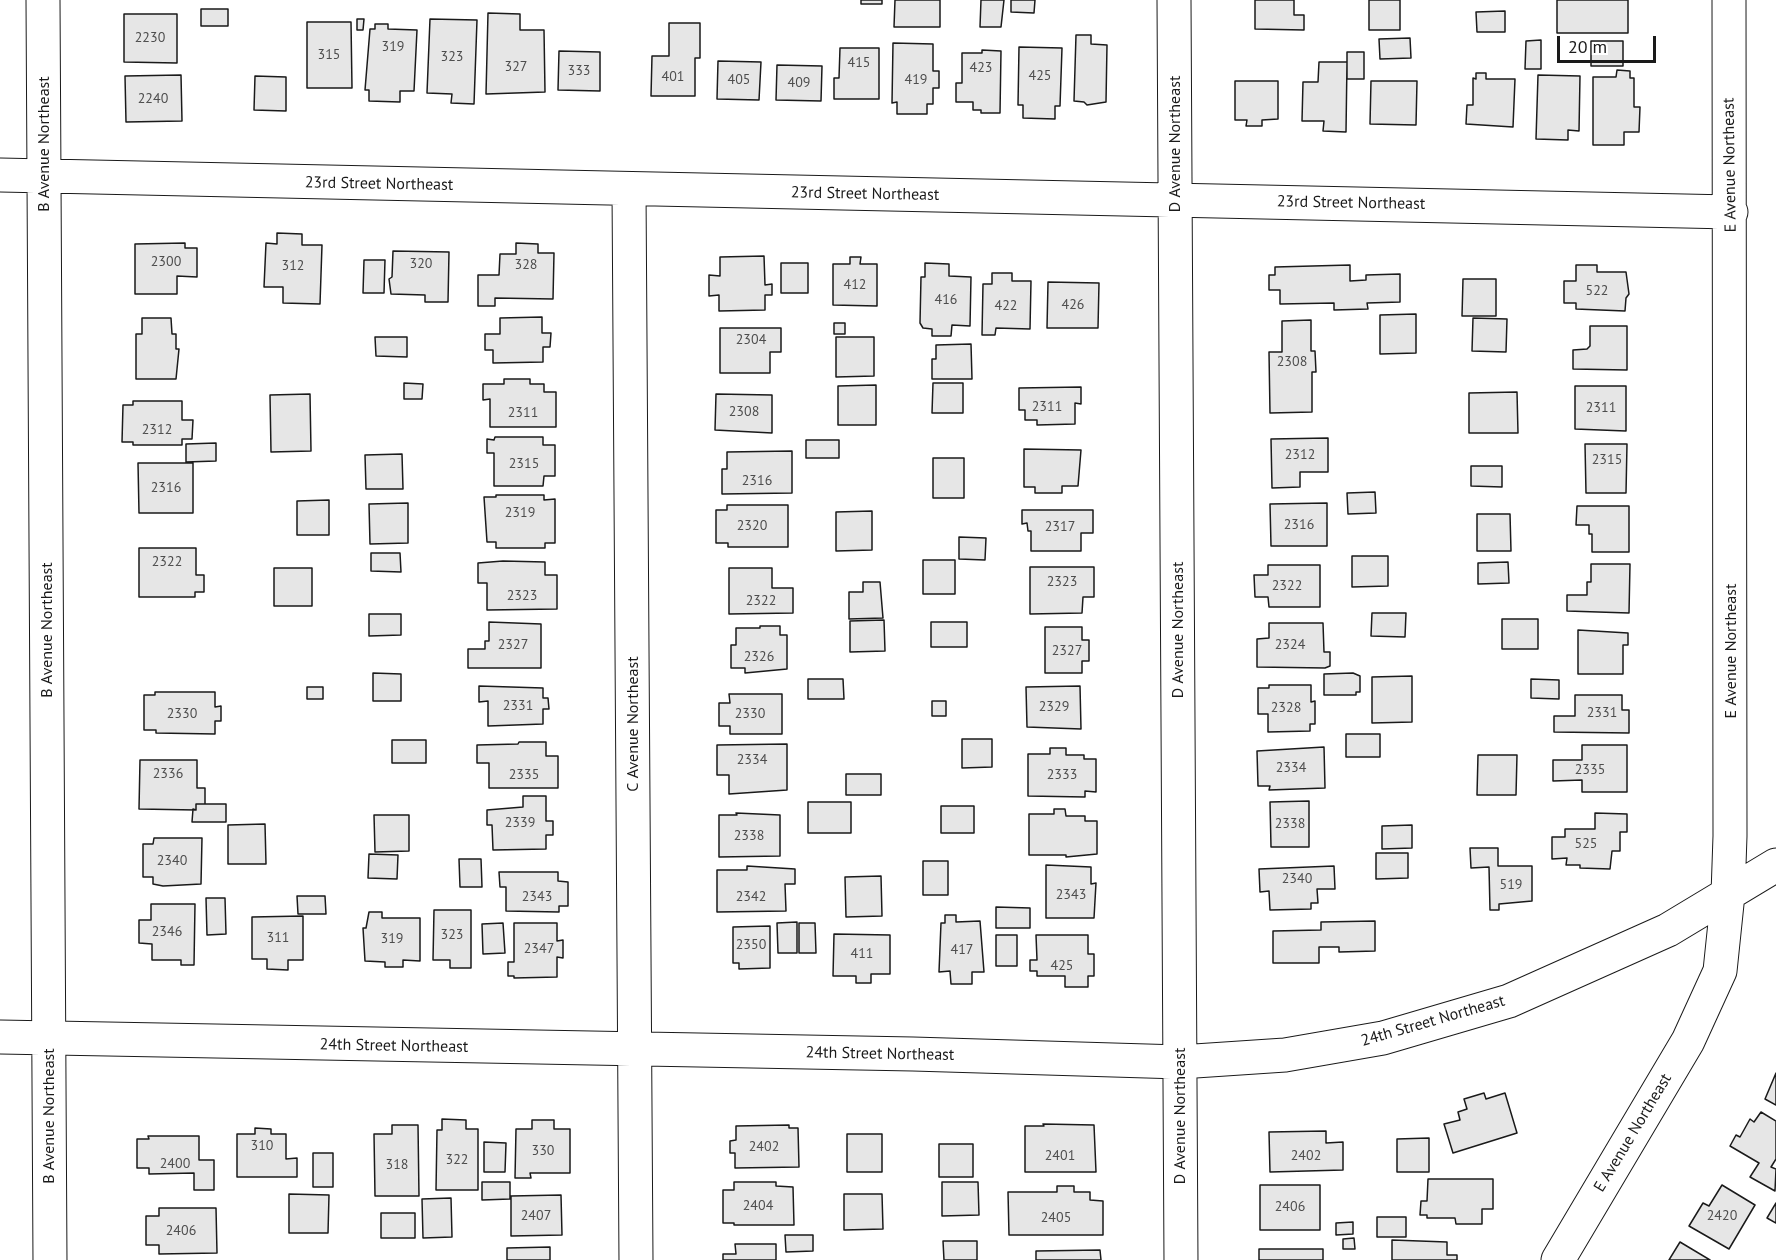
<!DOCTYPE html>
<style>
body{margin:0}
#map{position:relative;width:1776px;height:1260px;overflow:hidden;background:#fff;font-family:"PT Sans",sans-serif}
canvas{display:block}
.scale{position:absolute;left:1557px;top:36px;width:99px;height:27px;box-sizing:border-box;border:3px solid #1a1a1a;border-top:0;padding-left:8px;font-size:18px;line-height:21px;white-space:nowrap;color:#1a1a1a;-webkit-text-stroke:4px #fff;paint-order:stroke}
</style>
<div id="map">
<canvas width="1776" height="1260"></canvas>
<div class="scale">20 m</div>
</div>
<script>
const g = document.querySelector('canvas').getContext('2d');
g.lineJoin = 'round';
function fillPath(path, color) { g.fillStyle = color; g.fill(path, 'evenodd'); }
function trace(path, color, width, dash) { g.strokeStyle = color; g.lineWidth = width; g.lineCap = dash ? 'butt' : 'round'; g.setLineDash(dash || []); g.stroke(path); }
function drawText(font, color, halo, rows, align = 'center') {
  g.font = font + ' "PT Sans",sans-serif'; g.lineWidth = 4.5; g.setLineDash([]); g.textBaseline = 'middle'; g.strokeStyle = halo; g.fillStyle = color; for (const [text, x, y, turn = 0] of rows) {
    g.save(); g.translate(x, y); g.rotate((+turn || 0) * Math.PI / 180); g.textAlign = isNaN(turn) ? turn : align; if (halo) g.strokeText(text, 0, 0); g.fillText(text, 0, 0); g.restore();
  }
}
const building = new Path2D(`
 M861 0H882V4H861Z
 M895 0H940V27H894Z
 M981 0H1004L1001 27H980Z
 M1011 0H1035L1034 13 1011 12Z
 M1255 0H1294V15H1304V30L1255 29Z
 M1369 0H1400V30H1369Z
 M1557 0H1628V33H1557Z
 M201 9H228V26H201Z
 M1505 11V32H1477L1476 12Z
 M488 13 520 14V30H544L545 92 486 94Z
 M124 14H177V63L124 62Z
 M357 19H364L363 30H357Z
 M430 19 477 20 474 104 451 103 452 94 427 93Z
 M307 22H351L352 88H307Z
 M669 23H700V58H695V96H651L652 56H669Z
 M375 24H388V29L417 30 414 91H400V102L369 101V90H365L370 29H375Z
 M1076 35H1091V44L1107 45 1106 102 1087 105 1084 102 1074 101Z
 M1410 38 1411 58 1380 59 1379 39Z
 M1541 40V69H1525L1526 41Z
 M1591 41H1623V66H1591Z
 M893 43 933 44V71H939V88H933V104H927V114H897V102L892 103Z
 M1019 47 1062 48 1060 106H1055V119L1023 118V105H1018Z
 M840 48H879V99H834V78H839Z
 M982 50 1001 51 1000 113H981V110H973V102H956V83H962V53H982Z
 M559 51 600 52V91L558 90Z
 M1347 52H1364V79H1347Z
 M718 61 761 62 759 100 717 99Z
 M1319 62H1347L1346 132 1323 131 1324 121H1302L1303 82H1318Z
 M777 65 822 66 821 101 776 100Z
 M1617 70 1630 71V78H1634V107H1640L1639 132H1624V145H1593V77H1616Z
 M1476 73H1486V79H1515L1513 127 1466 124 1467 105H1473V78L1476 79Z
 M181 75 182 121 126 122 125 76Z
 M1538 75 1580 76 1579 131 1568 130V140L1536 139Z
 M255 76 286 77V111L254 110Z
 M1235 81H1278V119L1262 120V126H1246L1247 120H1235Z
 M1371 81H1417L1416 125 1370 124Z
 M277 233 302 234V245H322L320 304 283 303V287H264L266 243 277 244Z
 M185 243V248H197V277L177 276V294H135V244Z
 M516 243 538 244V253H554L553 299 495 298V306H478V275H499L500 254H516Z
 M393 251 449 252 448 302H425V295L391 294 389 279 392 277Z
 M764 256 765 285 772 284V295H765V310L719 311V295L709 296V275L720 276V257Z
 M850 257H861L860 264H877V306L833 305V264H850Z
 M364 260H385L384 293H363Z
 M781 263H808V293H781Z
 M925 263 949 264V276L971 277 970 326 952 325 951 336H932V329L923 328 920 323 921 277H925Z
 M1350 265V281L1366 280V275L1400 274V302L1367 303 1368 309 1334 310V303L1280 304V290H1269V275H1275V267Z
 M1576 265H1597V272H1626L1629 294 1626 298 1625 311 1576 309V303H1564V281H1576Z
 M992 273H1012V281H1031L1030 329 996 328 995 335H982L983 284H992Z
 M1463 279H1496V316H1462Z
 M1048 282 1099 283 1098 328H1047Z
 M1416 314V353L1380 354V315Z
 M542 317V333H551L550 347H543V362L493 363V350H485V334H500V318Z
 M142 318H171L172 334H176V349H179L176 379H136V334H142Z
 M1473 318 1507 319 1506 352 1472 351Z
 M1311 320V351H1315L1316 372H1312V412L1270 413 1269 352H1282V321Z
 M834 323H845V334H834Z
 M1590 326H1627V370L1573 369V350L1587 349 1590 346Z
 M720 328H781V352H770V373H720Z
 M375 337H407V357L376 356Z
 M836 337H874V376L836 377Z
 M971 344 972 379H932V359H936V345Z
 M504 379H530V384H544V392H556V427H490V399L483 400V384H504Z
 M404 383 423 384 422 399H404Z
 M933 383H963V413H932Z
 M876 385V425H838V386Z
 M1575 386H1626V431L1575 429Z
 M1081 387V404L1075 403V424L1037 425V420H1025V410H1019V388Z
 M1517 392 1518 433H1469V393Z
 M310 394 311 451 271 452 270 395Z
 M716 394 772 395V433L715 430Z
 M133 401H182V420H193L192 439H182V445H133V442H122L123 405H133Z
 M495 437H543V445H555V476H544L543 486H494V453H487V439L494 440Z
 M1328 438V472H1300V487L1272 488 1271 439Z
 M806 440H839V458H806Z
 M216 443V461L186 462V444Z
 M1585 444H1627L1626 493H1586Z
 M1024 449 1081 450 1078 486H1062V493H1035V487H1024Z
 M792 451V493L722 494V469H727V452Z
 M402 454 403 489H366L365 455Z
 M933 458H964V498H933Z
 M138 463H193V513H139Z
 M1471 466H1502V487L1471 486Z
 M1375 492 1376 513 1348 514 1347 493Z
 M496 495H544V500L555 499V543H545V548H496V542H487L484 497H496Z
 M329 500V535H297V501Z
 M408 503V543L370 544 369 504Z
 M1327 503V546H1271L1270 504Z
 M727 505H788V547H728V543H716V510H727Z
 M1577 506H1629V552H1592V534H1589V525H1576Z
 M1022 510H1093V533H1081V551H1031V531H1028L1027 523 1022 524Z
 M872 511V550L836 551V512Z
 M1477 514H1510L1511 551H1477Z
 M959 537 986 538 985 560 959 559Z
 M139 548H196V575H204V592H195V597H139Z
 M371 553H400L401 572 371 571Z
 M1352 556H1388V586L1352 587Z
 M923 560H955V594H923Z
 M503 561 545 562V575H557V609L487 610V583H478V563Z
 M1508 562 1509 583 1478 584V563Z
 M1591 564H1630L1629 613 1567 611V595H1587V582H1591Z
 M1268 565H1320V607H1269L1268 597H1255L1254 575H1268Z
 M1030 567H1094V597H1083L1082 613 1030 614Z
 M274 568H312V606H274Z
 M729 568H772V588H793V613L729 614Z
 M863 582H880L883 618 849 619V592H863Z
 M1372 613H1406L1405 637 1371 636Z
 M369 614H401V635L369 636Z
 M1502 619H1538V649H1502Z
 M884 620 885 651 850 652V621Z
 M489 622 541 624V668H468V649H485V641H489Z
 M931 622H967V647H931Z
 M1269 623H1323L1324 652H1330V666L1325 668 1257 667V639L1269 638Z
 M760 626H780V635H787V669L745 673V668H731V645H736V628H760Z
 M1045 627H1082V640H1089V661H1082V673H1045Z
 M1578 630 1628 633V645H1623V674H1578Z
 M373 673 401 674V701H373Z
 M1353 673 1360 676V692H1356V695H1324V674Z
 M1412 676V722L1372 723V677Z
 M808 679H843L844 699H808Z
 M1531 679 1559 680V699L1531 698Z
 M1269 685H1311V702L1315 701V724H1310V731L1268 732V714H1258V688H1269Z
 M479 686 543 688V698H548L549 709H543V724L488 726V701L479 702Z
 M1080 686 1081 729 1027 727 1026 687Z
 M307 687H323V699H307Z
 M155 692H215V707L221 706V721H215V734L156 733V730H144V695H155Z
 M729 694H782V734H730V726H719V703H730Z
 M1575 695H1622V710H1629V733L1554 732V716H1575Z
 M932 701H946V716H932Z
 M1346 734H1380V757H1346Z
 M962 739H992V767L962 768Z
 M392 740H426V763H392Z
 M519 742H546V756H558V788H489V763H477V745L518 744Z
 M787 744V790L729 794V775H717V745Z
 M1582 745H1627V792H1582V780L1553 781V760H1582Z
 M1324 747 1325 788 1269 790 1270 786H1258L1257 751Z
 M1050 748H1066V755H1084V759H1096V792L1085 791V797L1028 796V754H1050Z
 M1478 755H1517L1516 795H1477Z
 M140 760H197V788H205V804H196V810L139 809Z
 M846 774H881V795H846Z
 M523 796H546V821H553V835H546V849L493 850 492 825H487V810L523 807Z
 M1309 801V847H1271L1270 802Z
 M808 802H851V833H808Z
 M196 804H226V822H192L193 809 196 810Z
 M941 806H974V833H941Z
 M1054 809H1065L1066 816H1085V821H1097V854L1066 857V855H1029V814H1054Z
 M736 813 780 815V856L719 857V815H737Z
 M1595 813 1627 814V832H1620V851H1612L1610 869 1580 868V865H1566L1567 858 1552 859V837H1565V829H1595Z
 M374 815H409V851L375 852Z
 M265 824 266 864H228V825Z
 M1412 825V848L1382 849V826Z
 M154 838H202L201 884 163 886 153 884V877H143V844H153Z
 M1470 848H1498V866H1532V901L1499 904V910H1490L1489 867 1471 868Z
 M1376 853H1408V878L1376 879Z
 M369 854 398 855 397 879 368 878Z
 M459 859H481L482 887H460Z
 M923 861H948V895H923Z
 M1046 865 1091 867V884L1096 883 1094 918H1046Z
 M747 866 795 869V884H785L786 911 717 912V870H747Z
 M1334 866 1335 889H1317L1318 903H1311V909L1270 910 1269 891 1260 892 1259 869Z
 M499 872H558V881L568 882V906H559V912L506 911V887H500Z
 M881 876 882 916 846 917 845 877Z
 M297 896H325L326 914H298Z
 M206 898H225L226 934 207 935Z
 M151 904H195L194 965H181V960H152V944L139 943V920H151Z
 M996 907 1030 908V928H996Z
 M434 910H471V968H450V960H433Z
 M369 912H382V918H420V961L403 960V967H385V962L365 961 363 928H366Z
 M945 915H956V922L980 921 984 972H972V984H951L950 971 939 972 941 923H945Z
 M303 916V960H288V970L267 969V959H252V917Z
 M1375 921V951L1339 952V947H1319V963H1273V931L1321 930V922Z
 M797 922V953H778L777 923Z
 M503 923 505 953 483 954 482 924Z
 M514 923H557V941L563 940V958L557 957V977L514 978V976H508V962H514Z
 M799 923H815L816 953H799Z
 M770 926V968L739 969V963H733V927Z
 M834 934 890 935V974H871V983H856V976H833Z
 M996 935H1017V966H996Z
 M1036 935H1088V954H1094V976H1088V987H1065V976H1037V971H1030V960H1037Z
 M1776 1073V1105L1765 1099Z
 M1484 1093 1486 1099 1505 1093 1517 1133 1453 1153 1444 1124 1460 1120 1458 1112 1467 1109 1464 1099Z
 M1761 1112 1776 1121V1159L1771 1167 1776 1169 1775 1191 1750 1177 1759 1163 1730 1146 1736 1135 1740 1137 1750 1119 1754 1122Z
 M442 1119 466 1120V1129H478V1190H436L437 1130H442Z
 M532 1120H554V1129H570V1173H530L531 1178H515L516 1129H532Z
 M1043 1124 1094 1125 1096 1172H1025V1126H1044Z
 M392 1125H418L419 1196H375L374 1134H392Z
 M789 1125V1128H798L799 1167 735 1168V1153H730V1141L736 1140V1126Z
 M255 1128 271 1129V1134H286V1159L297 1158V1177H237V1134H255Z
 M1326 1131V1143L1343 1142V1170L1270 1172 1269 1132Z
 M847 1134H882V1172H847Z
 M148 1136H199V1160H214V1190H194V1173L149 1174V1168H137V1139H149Z
 M1429 1138V1172H1397V1139Z
 M484 1142 506 1143 505 1172H484Z
 M939 1144H973V1177H939Z
 M313 1153H333V1187H313Z
 M1428 1179H1493V1209H1482V1224H1456L1455 1218H1427V1215H1420L1421 1201H1427Z
 M482 1182H510V1199L482 1200Z
 M734 1182H776V1186L793 1187 794 1225H734V1223H723V1190H734Z
 M942 1182H978L979 1215 942 1216Z
 M1260 1185H1320V1230H1260Z
 M1722 1185 1755 1205 1729 1249 1689 1226 1703 1203 1709 1206Z
 M1057 1186H1074V1192H1090V1200L1103 1201V1235H1009L1008 1192H1057Z
 M289 1194 329 1195 328 1233H289Z
 M844 1194H882L883 1229 844 1230Z
 M561 1195 562 1235 511 1236V1196Z
 M451 1198 452 1237 423 1238 422 1199Z
 M1776 1203V1223L1767 1218Z
 M159 1208H216L217 1253 159 1254V1245H146V1216H159Z
 M381 1213H415V1238H381Z
 M1377 1217H1406V1237H1377Z
 M1353 1222V1234L1336 1235V1223Z
 M785 1235H813V1251L786 1252Z
 M1354 1238 1355 1249H1343V1239Z
 M1392 1240 1447 1242V1255H1457V1260H1392Z
 M943 1241H977V1260H944Z
 M1680 1242 1710 1260H1669Z
 M735 1244H776V1260H723V1254H736Z
 M550 1247V1260H507V1248Z
 M1259 1249H1323V1260H1259Z
 M1100 1250 1101 1260H1036V1251Z`);
fillPath(building, '#e6e6e6');
trace(building, '#1a1a1a', 1.5);
const minor = new Path2D(`
 M43 0 50 1260
 M1174 0 1181 1260
 M0 175 1731 212
 M629 189 636 1260
 M0 1037 913 1054 1180 1062 1285 1055 1383 1038 1509 1001 1668 930 1776 865
 M1558 1260 1688 1041 1720 971 1728 894 1730 836 1729 0`);
trace(minor, '#1a1a1a', 35);
trace(minor, '#fff', 33);
drawText('14px', '#4d4d4d', null, [
 ["2230",150,38],
 ["319",393,47],
 ["315",329,55],
 ["323",452,57],
 ["415",859,63],
 ["327",516,67],
 ["423",981,68],
 ["333",579,71],
 ["425",1040,76],
 ["401",673,77],
 ["405",739,80],
 ["419",916,80],
 ["409",799,83],
 ["2240",153,99],
 ["2300",166,262],
 ["320",421,264],
 ["328",526,265],
 ["312",293,266],
 ["412",855,285],
 ["522",1597,291],
 ["416",946,300],
 ["426",1073,305],
 ["422",1006,306],
 ["2304",751,340],
 ["2308",1292,362],
 ["2311",1047,407],
 ["2311",1601,408],
 ["2308",744,412],
 ["2311",523,413],
 ["2312",157,430],
 ["2312",1300,455],
 ["2315",1607,460],
 ["2315",524,464],
 ["2316",757,481],
 ["2316",166,488],
 ["2319",520,513],
 ["2316",1299,525],
 ["2320",752,526],
 ["2317",1060,527],
 ["2322",167,562],
 ["2323",1062,582],
 ["2322",1287,586],
 ["2323",522,596],
 ["2322",761,601],
 ["2327",513,645],
 ["2324",1290,645],
 ["2327",1067,651],
 ["2326",759,657],
 ["2331",518,706],
 ["2329",1054,707],
 ["2328",1286,708],
 ["2331",1602,713],
 ["2330",182,714],
 ["2330",750,714],
 ["2334",752,760],
 ["2334",1291,768],
 ["2335",1590,770],
 ["2336",168,774],
 ["2335",524,775],
 ["2333",1062,775],
 ["2339",520,823],
 ["2338",1290,824],
 ["2338",749,836],
 ["525",1586,844],
 ["2340",172,861],
 ["2340",1297,879],
 ["519",1511,885],
 ["2343",1071,895],
 ["2343",537,897],
 ["2342",751,897],
 ["2346",167,932],
 ["323",452,935],
 ["311",278,938],
 ["319",392,939],
 ["2350",751,945],
 ["2347",539,949],
 ["417",962,950],
 ["411",862,954],
 ["425",1062,966],
 ["310",262,1146],
 ["2402",764,1147],
 ["330",543,1151],
 ["2401",1060,1156],
 ["2402",1306,1156],
 ["322",457,1160],
 ["2400",175,1164],
 ["318",397,1165],
 ["2404",758,1206],
 ["2406",1290,1207],
 ["2407",536,1216],
 ["2420",1722,1216],
 ["2405",1056,1218],
 ["2406",181,1231]
]);
drawText('16px', '#1a1a1a', '#fff', [
 ["B Avenue Northeast",44,144,-90],
 ["D Avenue Northeast",1175,144,-90],
 ["E Avenue Northeast",1730,165,-91],
 ["23rd Street Northeast",379,184,1],
 ["23rd Street Northeast",865,194,1],
 ["23rd Street Northeast",1351,203,1],
 ["B Avenue Northeast",47,630,-90],
 ["D Avenue Northeast",1178,630,-90],
 ["E Avenue Northeast",1731,651,-90],
 ["C Avenue Northeast",633,724,-90],
 ["24th Street Northeast",1433,1021,-16],
 ["24th Street Northeast",394,1046,1],
 ["24th Street Northeast",880,1054,1],
 ["B Avenue Northeast",49,1116,-90],
 ["D Avenue Northeast",1180,1116,-90],
 ["E Avenue Northeast",1633,1133,-59]
]);
</script>
